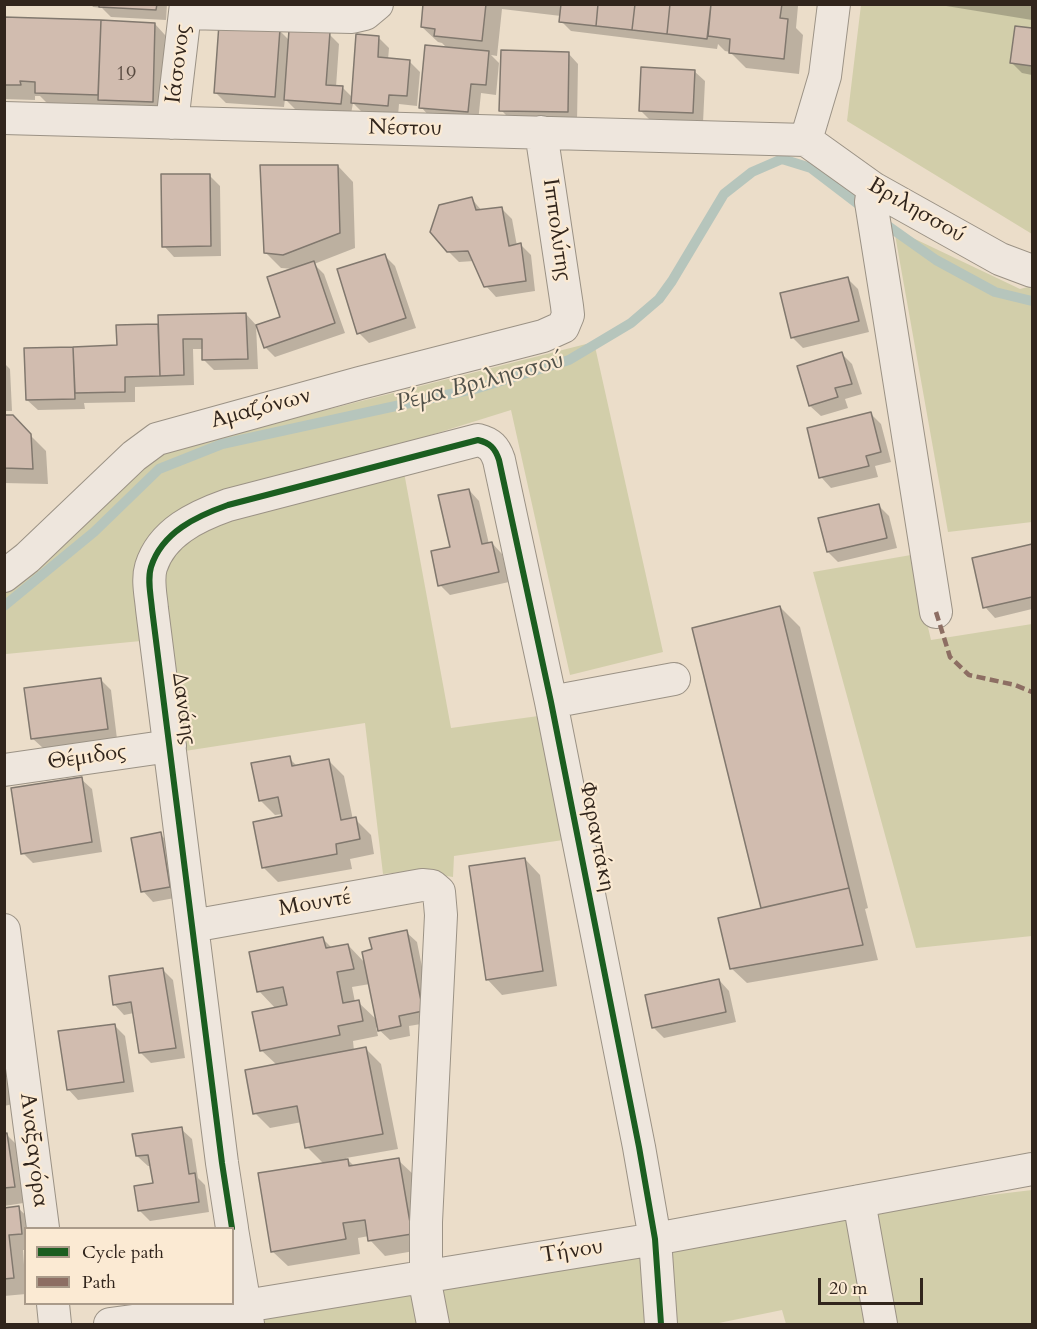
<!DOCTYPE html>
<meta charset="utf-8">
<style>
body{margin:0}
#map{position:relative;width:1037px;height:1329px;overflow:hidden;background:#ebddc9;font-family:Cardo,serif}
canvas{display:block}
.frame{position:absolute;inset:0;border:6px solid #31251c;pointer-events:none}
.legend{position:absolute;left:24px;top:1227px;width:210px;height:78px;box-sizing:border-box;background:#fbead3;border:2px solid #aa9b8a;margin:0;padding:8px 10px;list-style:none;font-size:18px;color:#31251c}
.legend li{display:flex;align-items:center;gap:12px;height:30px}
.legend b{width:30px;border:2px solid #aa9b8a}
.scale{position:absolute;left:818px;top:1278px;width:105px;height:27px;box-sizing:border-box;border:3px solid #31251c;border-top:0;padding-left:8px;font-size:18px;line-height:21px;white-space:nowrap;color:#31251c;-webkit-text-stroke:4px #fbead3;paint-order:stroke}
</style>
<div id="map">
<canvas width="1037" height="1329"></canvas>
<div class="frame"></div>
<ul class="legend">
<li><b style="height:8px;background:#1b5e20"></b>Cycle path</li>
<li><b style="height:8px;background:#8d6e63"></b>Path</li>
</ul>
<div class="scale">20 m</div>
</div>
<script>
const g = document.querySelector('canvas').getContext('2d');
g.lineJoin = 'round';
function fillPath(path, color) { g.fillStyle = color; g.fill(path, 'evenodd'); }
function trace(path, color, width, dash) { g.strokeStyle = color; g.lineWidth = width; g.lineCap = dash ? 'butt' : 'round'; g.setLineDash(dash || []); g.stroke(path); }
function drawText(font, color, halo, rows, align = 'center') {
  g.font = font + ' Cardo,serif'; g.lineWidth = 4.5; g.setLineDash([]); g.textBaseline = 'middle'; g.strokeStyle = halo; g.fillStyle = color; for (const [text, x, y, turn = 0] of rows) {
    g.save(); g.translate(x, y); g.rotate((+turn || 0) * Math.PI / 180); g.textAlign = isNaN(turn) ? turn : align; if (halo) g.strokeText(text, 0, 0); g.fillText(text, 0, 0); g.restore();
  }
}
fillPath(new Path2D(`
 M861 5H1032V234L847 121Z
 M894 229 1020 289 1032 286V522L948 532Z
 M594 342 663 652 570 675 511 410 399 445 451 728 553 714 570 839 454 856 453 877 414 871 383 874 365 723 185 751 172 638 6 654 5 651V589L144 465 168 450Z
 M911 555 931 640 1032 624V936L916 948 813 572Z
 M1032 1190V1324H786L782 1310 714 1324H257L255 1313 883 1208Z`), '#d2ceaa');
fillPath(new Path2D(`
 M91 4H167L166 20 111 17 102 8 93 7Z
 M425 4H806L805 6H798L796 28 803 35 799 74 746 68 730 52 725 51 718 44 717 49 571 31 561 21V16L502 9 497 56 491 55 499 63 496 95 481 93 478 122 431 118 421 107 448 49 442 43 438 42 422 27Z
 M934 4H1032V20Z
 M4 19 100 22 102 24H155L165 35 163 111 52 108 40 96H35V100L4 99Z
 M1016 27 1032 30V75L1022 73 1012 63Z
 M279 30 290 41 329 34 339 44 336 87 343 88 353 98 379 38 389 48 388 60 409 61 420 72 417 106 399 104 398 116 363 113 353 103 351 114 296 110 285 99 284 107 226 103 215 92Z
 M568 53 578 64 577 122 511 120 501 110Z
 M694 71 705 81 703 123 651 121 640 110Z
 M338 166 353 182 355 248 314 264 324 274 345 333 275 357 265 347 282 318 295 269 281 268 265 252Z
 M209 175 220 186 221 256 174 257 164 246Z
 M471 198 482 211 502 209 512 219 517 246 521 245 531 255 535 291 496 297 486 286 474 261 459 262 448 251Z
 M385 256 395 266 416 328 369 343 359 333Z
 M848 279 858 289 869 332 803 348 792 337Z
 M246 314 256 325 258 369 214 370 204 360V349H193L194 385 135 387V402L84 403 85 409 38 410 27 400 26 350 119 347 118 327 160 325Z
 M842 354 852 364 862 394 845 399 848 408 821 416 810 406Z
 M4 363 10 369 12 411H4Z
 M871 414 881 424 891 462 875 466 878 477 831 488 821 477Z
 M4 417H12L46 451 48 484 4 483Z
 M469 490 479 501 489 544 492 543 502 554 509 582 450 595 440 585Z
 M879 506 889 516 897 548 838 562 828 552Z
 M1032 545V609L995 618 985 607 974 559Z
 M780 607 800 627 868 908 865 909 878 960 747 983 731 968 764 909 762 908Z
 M100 679 111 690 117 739 43 748 32 738Z
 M289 758 298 767 329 761 344 776 353 820 355 819 371 835 374 854 350 859 352 869 278 882 263 867 283 817V814L275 815 260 800Z
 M81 779 92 789 102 852 33 863 23 853Z
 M160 834 170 844 180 897 153 902 143 891Z
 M525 859 540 875 557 986 502 995 487 979Z
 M406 932 417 942 433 1022 409 1026 410 1036 390 1040 376 1027 378 1036 353 1041 354 1051 366 1049 381 1064 398 1149 346 1158 354 1166 398 1160 414 1175 426 1249 385 1256 370 1240 369 1236 358 1238 360 1254 288 1266 272 1251 324 1164 307 1147 302 1122 270 1128 255 1113 277 1065 261 1050 276 1009 259 991 323 939 332 948 348 945 365 963 374 951ZM370 984 377 1020 358 1002H355L352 987Z
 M163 970 173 980 185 1058 151 1063 141 1053 134 1013 124 1015 114 1004Z
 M719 980 729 991 736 1022 664 1038 653 1027Z
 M114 1025 125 1036 134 1092 78 1100 68 1089Z
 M4 1075 8 1079 13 1104 4 1106Z
 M181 1129 192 1139 198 1178 205 1185 209 1212 150 1221 139 1210 154 1185 151 1166H148L137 1156Z
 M4 1135H7L22 1150 30 1202 4 1206Z
 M18 1208 34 1223V1228H26V1250H23L26 1294 4 1296V1209Z`), '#0003');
trace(new Path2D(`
 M881 221 936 260 995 292 1032 301
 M4 606 94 532 159 469 222 444 478 388 569 360 631 323 659 299 672 281 724 194 752 172 782 159 811 168 866 210`), '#b6c5bc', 10);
const building = new Path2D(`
 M99 4H157L156 10 99 7Z
 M423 4H486L482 41 434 36 435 29 421 27Z
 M561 4H598L596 26 559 22Z
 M598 4H635L632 30 596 26Z
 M635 4H670L667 34 632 30Z
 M670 4H711L707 39 667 34Z
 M711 4H782L780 18 788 19 784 59 729 53 730 39 708 36Z
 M4 17 101 20 98 95 35 93V82L20 81 21 85H4Z
 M101 20 155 23 153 102 98 100Z
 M219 24 280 29 275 97 214 93Z
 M1015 26 1032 28V66L1010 63Z
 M289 30 330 32 326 85 343 86 341 104 284 100Z
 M356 34 379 36 378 57 410 60 407 96 389 95 388 106 351 103Z
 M425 45 489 51 486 85 471 84 468 112 419 108Z
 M501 50 569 52 568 112 499 111Z
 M641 67 695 70 693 113 639 111Z
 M260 165H338L340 233 283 255 264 253Z
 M161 174H210L211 246 162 247Z
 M472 197 476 210 502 207 509 246 521 243 526 281 484 287 468 251 447 252 430 232 439 205Z
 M385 254 406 318 357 334 337 269Z
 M314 261 335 323 264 348 256 325 280 317 267 277Z
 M848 277 859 321 791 338 780 293Z
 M246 313 248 359 202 360V339H183L184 375 160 376 158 315Z
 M158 324 160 376 125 377V392L75 393 73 347 117 345 116 325Z
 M73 347 75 399 26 400 24 348Z
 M842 352 852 384 835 388 838 397 809 406 797 366Z
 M871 412 881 452 866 456 869 466 819 478 807 428Z
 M4 415H13L31 434 33 469 4 468Z
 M469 489 482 544 492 542 499 572 438 586 431 551 450 547 438 495Z
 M879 504 887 538 827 552 818 518Z
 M1032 544V597L983 608 972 558Z
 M780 606 849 888 761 908 692 628Z
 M101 678 108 729 31 739 24 688Z
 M290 756 292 766 329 759 341 820 356 817 360 839 336 844 337 854 262 868 253 822 282 816 278 797 259 801 251 763Z
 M82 777 92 842 21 854 11 788Z
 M161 832 170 887 141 892 131 838Z
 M525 858 543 971 486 980 469 866Z
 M849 888 863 945 730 969 718 918Z
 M407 930 423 1011 399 1016 401 1026 378 1031 362 952 372 949 369 938Z
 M323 937 326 948 348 944 354 969 337 972 343 1003 359 1000 363 1021 338 1026 340 1035 260 1051 252 1012 287 1005 283 987 257 992 249 952Z
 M163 968 176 1048 139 1053 131 1002 113 1005 109 976Z
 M719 979 726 1012 652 1028 645 995Z
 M115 1024 124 1082 67 1090 58 1031Z
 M366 1047 383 1134 305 1148 297 1106 253 1114 245 1070Z
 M182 1127 189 1174 195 1173 199 1202 138 1211 134 1186 153 1183 148 1155 136 1156 132 1134Z
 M7 1133 15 1187 4 1188V1134Z
 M399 1158 412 1234 368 1241 365 1220 343 1223 346 1239 271 1252 258 1173 348 1159 349 1166Z
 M19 1206 22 1234 9 1235 14 1278 4 1279V1208Z`);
fillPath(building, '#d1bcaf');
trace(building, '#81786e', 1.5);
const street = new Path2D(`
 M185 13 352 17 365 14 377 4
 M4 118 806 140
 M172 123 186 4
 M806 140 873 188 1000 259 1032 271
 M806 140 825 76 834 4
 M873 188 871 202 936 612
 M4 576 27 558 134 456 157 439 360 383 543 336 563 327 568 315 567 306 541 132
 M551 702 674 679
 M4 770 170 746
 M192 926 422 885 432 886 439 892 441 915 426 1222V1268L424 1277 433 1324
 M4 930 43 1228
 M859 1201 881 1324
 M232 1228 222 1163 152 609C151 596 147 580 151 567 162 532 197 516 228 505L478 440C490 443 495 448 499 460L551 702 639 1147 655 1239 661 1324
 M232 1229 248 1324
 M53 1304 55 1324
 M110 1324 245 1306 655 1239 1032 1169`);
trace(street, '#9b9285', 34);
trace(street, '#eee6dd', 32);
trace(new Path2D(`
 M936 612 950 657 969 675 1015 685 1032 692`), '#8d6e63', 4.5, [9, 4.5]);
trace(new Path2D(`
 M232 1228 222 1163 152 609C151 596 147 580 151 567 162 532 197 516 228 505L478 440C490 443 495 448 499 460L551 702 639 1147 655 1239 661 1324`), '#1b5e20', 6);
drawText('20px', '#594b41', null, [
 ["19",126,75]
]);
drawText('22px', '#31251c', '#fbead3', [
 ["Ιάσονος",179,64,-83],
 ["Νέστου",405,129,1],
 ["Βριλησσού",916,211,30],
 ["Ιππολύτης",556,230,82],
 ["Αμαζόνων",261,409,-15],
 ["Δανάης",183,709,82],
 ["Θέμιδος",87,758,-8],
 ["Φαραντάκη",596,837,79],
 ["Μουντέ",315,904,-10],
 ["Αναξαγόρα",33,1150,83],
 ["Τήνου",572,1252,-9]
]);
drawText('italic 24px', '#52524a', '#fbead3', [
 ["Ρέμα Βριλησσού",480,383,-15]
]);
</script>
